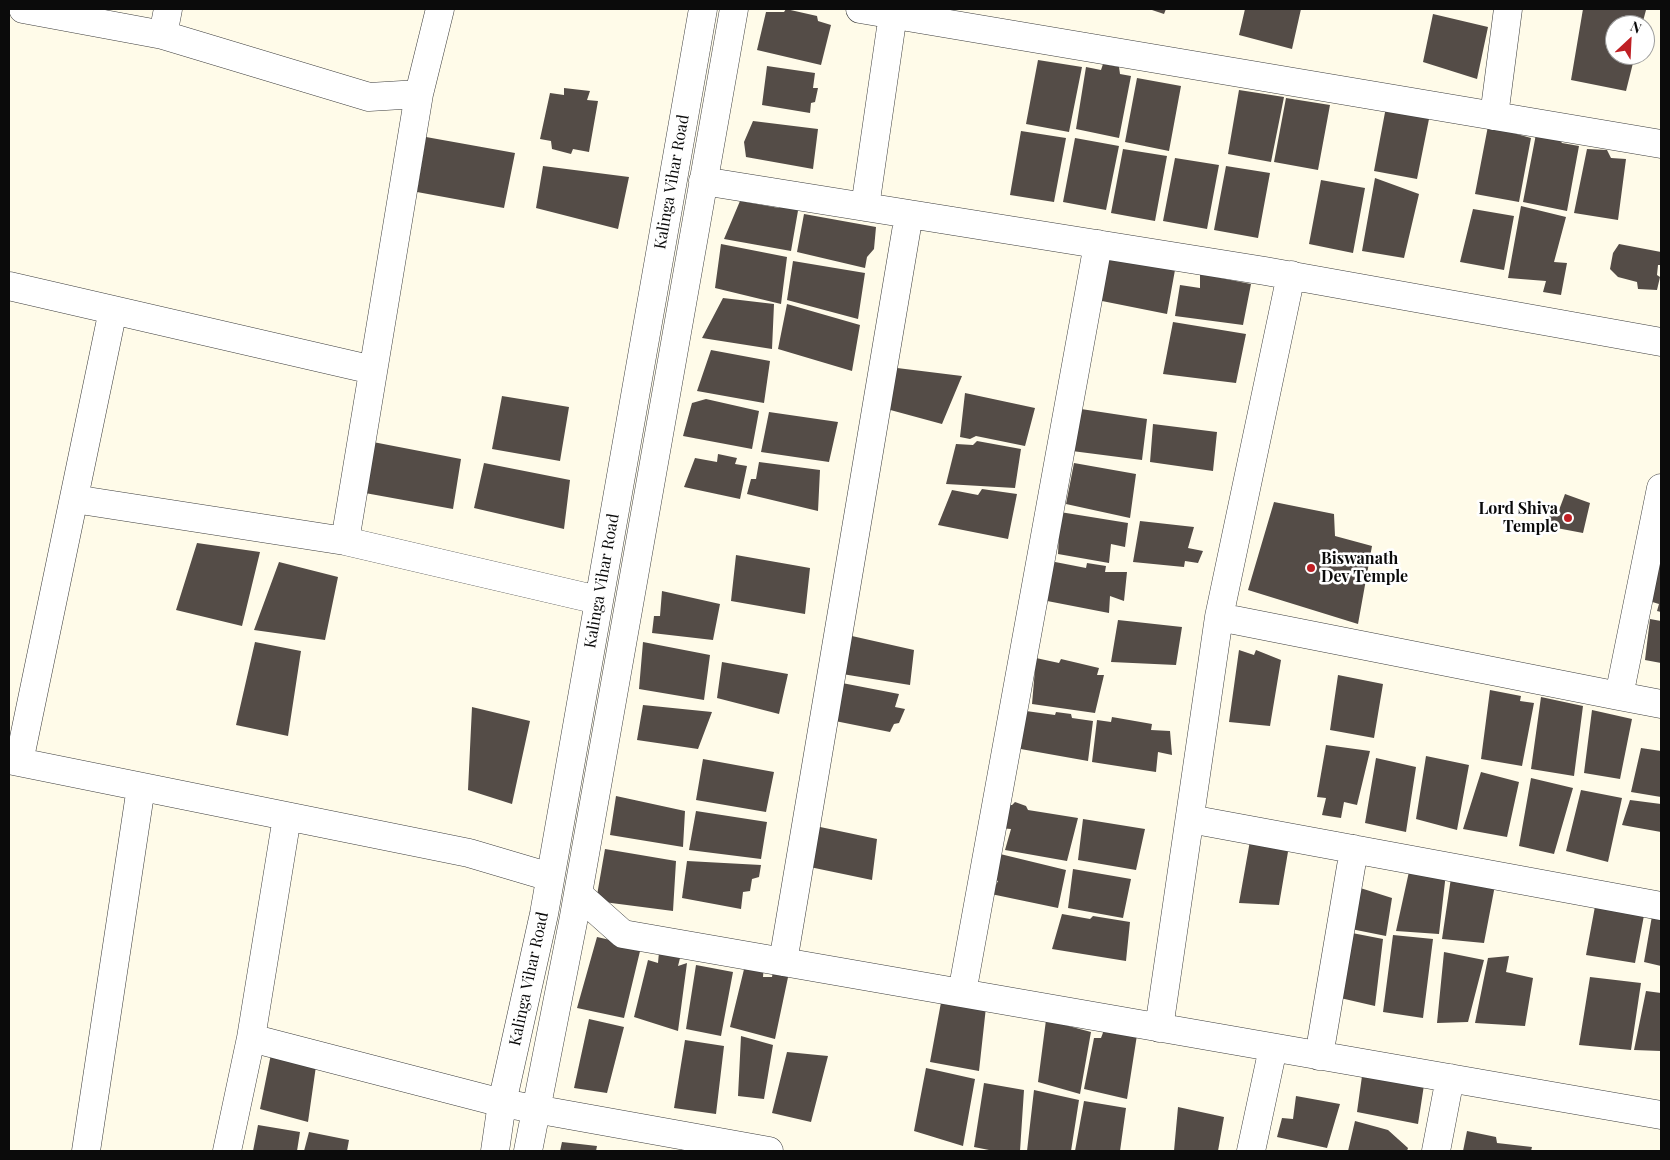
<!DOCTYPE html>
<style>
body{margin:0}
#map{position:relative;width:1670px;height:1160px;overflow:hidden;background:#fffbe9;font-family:"Playfair Display",serif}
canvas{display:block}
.frame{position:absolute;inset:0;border:10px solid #0b0b0b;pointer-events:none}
.north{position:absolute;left:1605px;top:15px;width:50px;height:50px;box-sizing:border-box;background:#fff;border:1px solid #9d9d9d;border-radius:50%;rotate:25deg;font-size:14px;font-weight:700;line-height:20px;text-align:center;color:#0b0b0b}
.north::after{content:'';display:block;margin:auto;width:18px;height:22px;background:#bf1f24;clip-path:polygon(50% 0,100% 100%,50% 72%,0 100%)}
</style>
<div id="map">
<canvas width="1670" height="1160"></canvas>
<div class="frame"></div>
<div class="north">N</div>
</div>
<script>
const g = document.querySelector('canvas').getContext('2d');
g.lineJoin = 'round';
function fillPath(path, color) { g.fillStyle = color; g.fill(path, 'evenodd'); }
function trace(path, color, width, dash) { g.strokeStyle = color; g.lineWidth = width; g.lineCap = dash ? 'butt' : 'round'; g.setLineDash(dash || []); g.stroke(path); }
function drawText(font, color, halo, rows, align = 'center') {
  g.font = font + ' "Playfair Display",serif'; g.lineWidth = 5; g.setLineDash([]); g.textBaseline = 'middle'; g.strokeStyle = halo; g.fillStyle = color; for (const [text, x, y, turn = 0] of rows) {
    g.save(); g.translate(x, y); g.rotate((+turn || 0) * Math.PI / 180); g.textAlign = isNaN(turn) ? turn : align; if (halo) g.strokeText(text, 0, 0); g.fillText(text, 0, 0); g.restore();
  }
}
fillPath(new Path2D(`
 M786 9 817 16 818 21 831 25 821 65 757 50 766 12H784Z
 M1149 9H1166L1164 14Z
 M1245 9H1301L1292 49 1239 35Z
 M1583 9 1646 10 1642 25H1615V55H1635L1626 91 1571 80Z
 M1433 14 1488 27 1477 79 1423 62Z
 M1038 60 1082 67 1069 132 1026 124Z
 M1103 64 1119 67 1120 74 1131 76 1119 138 1076 129 1086 67 1101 70Z
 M767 66 815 73 813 88H818L815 102 811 103 810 113 762 105Z
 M1137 78 1181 86 1169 151 1125 142Z
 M564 88 590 91 587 100 598 101 589 152 573 149 571 154 552 149 551 141 540 139 550 93 564 95Z
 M1239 90 1284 97 1271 162 1228 154Z
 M1286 98 1330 105 1318 170 1274 162Z
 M1386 107 1430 114 1417 179 1374 171Z
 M753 121 818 129 813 169 746 157 744 142Z
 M1488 126 1531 138 1519 202 1475 194Z
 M1021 131 1066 138 1054 202 1010 195Z
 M1536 134 1556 135 1562 143 1579 146 1567 211 1523 202Z
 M426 137 515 153 504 208 417 192Z
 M1075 138 1119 146 1106 210 1063 202Z
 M1123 149 1167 156 1155 221 1111 213Z
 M1587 149 1607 150 1611 158 1626 159 1618 220 1574 213Z
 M1175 158 1219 165 1207 229 1163 221Z
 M543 166 629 177 618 229 536 208Z
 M1226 166 1270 173 1258 238 1214 230Z
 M1375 178 1419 194 1404 258 1362 251Z
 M1321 180 1365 188 1353 253 1309 244Z
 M740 201 779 208 780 203 799 205 791 251 724 239Z
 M1521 206 1566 217 1554 262 1567 263 1561 295 1543 292 1546 281 1508 278Z
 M1473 209 1514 216 1504 270 1460 262Z
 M804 214 876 227 874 249 867 257 865 268 797 252Z
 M721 244 787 257 781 304 715 288Z
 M1619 244 1661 252V265H1658L1657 275 1660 277 1657 290 1638 289 1637 282 1618 277 1610 269 1613 253Z
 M1104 257 1175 270 1167 314 1097 300Z
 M793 261 865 273 858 319 787 300Z
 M1200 274 1251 284 1243 325 1175 316 1180 285 1200 288Z
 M723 298 774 304 772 349 702 338Z
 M787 304 860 325 852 371 778 349Z
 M1173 322 1246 334 1236 383 1163 374Z
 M711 350 770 361 764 403 697 391Z
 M889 367 962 376 942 424 883 408Z
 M965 393 1035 408 1025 446 976 436 970 439 960 437Z
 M502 396 569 407 560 461 492 449Z
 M706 399 759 411 752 449 683 436 692 403Z
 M1081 409 1147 419 1142 460 1072 451Z
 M769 412 838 422 829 462 761 452Z
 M1153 424 1217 432 1213 471 1150 462Z
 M977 441 1021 449 1015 488 946 484 956 444 973 445Z
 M373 442 461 459 453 509 365 493Z
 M718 454 737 458 735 464 747 466 740 499 684 487 695 458 717 462Z
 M759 462 820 470 818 511 747 494 751 479H756Z
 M484 463 570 480 564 529 474 508Z
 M1074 463 1136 474 1130 518 1066 504Z
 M982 489 1017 494 1008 539 938 525 952 490 978 495Z
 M1565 494 1590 503 1583 533 1546 526 1553 506 1559 510Z
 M1274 502 1334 514 1335 536 1372 546 1358 624 1248 590Z
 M1060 512 1128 523 1125 547 1111 544 1109 563 1058 554Z
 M1140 521 1194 527 1188 548 1203 551 1198 563 1185 561 1184 567 1133 562Z
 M197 543 260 552 242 626 176 610Z
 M736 555 810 568 805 614 731 601Z
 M1050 561 1086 568 1087 563 1106 566 1105 572H1127L1124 601 1110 596 1109 613 1042 600Z
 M279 562 338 577 325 640 254 630Z
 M1655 562 1661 564V612L1657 611 1659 604 1649 601Z
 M662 591 720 604 713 640 652 633 654 616H660Z
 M1650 619 1661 621V663L1645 660Z
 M1118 620 1182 627 1176 665 1111 662Z
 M843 634 914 650 910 685 836 673Z
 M255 642 301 651 288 736 236 725Z
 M643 642 710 655 704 700 639 689Z
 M1239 650 1254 655 1256 650 1281 660 1270 726 1229 722Z
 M1036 658 1059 663 1061 659 1099 668 1097 675H1104L1095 713 1032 704Z
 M722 662 788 674 779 714 717 698Z
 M1338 675 1383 684 1374 738 1330 730Z
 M842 683 899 694 895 707 905 709 899 723 894 724 890 732 830 720Z
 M1490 690 1521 696 1520 701 1534 703 1522 766 1481 759Z
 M1541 697 1583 706 1574 776 1531 769Z
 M643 705 712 712 698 749 637 740Z
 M472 707 530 721 512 804 468 790Z
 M1592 710 1632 719 1620 779 1584 773Z
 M1026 711 1055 715 1056 712 1071 714 1072 718 1093 721 1088 761 1015 748Z
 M1112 717 1152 724 1151 730 1170 731 1172 755 1158 752 1156 772 1092 762 1097 720 1111 722Z
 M1326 745 1370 751 1357 805 1344 802 1341 818 1322 815 1326 798 1317 797Z
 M1641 748 1661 751V797L1631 792Z
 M1426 756 1469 765 1457 830 1416 819Z
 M1376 758 1416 767 1406 832 1365 823Z
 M703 759 774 772 766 812 696 800Z
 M1481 772 1519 782 1507 837 1463 829Z
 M1531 778 1573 788 1554 854 1519 846Z
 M1581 790 1622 798 1608 862 1566 851Z
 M616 796 685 811 683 847 610 835Z
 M1630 800 1661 804V832L1622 825Z
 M1015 802 1026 806 1028 810 1078 818 1067 861 1005 850 1011 829 999 828 1005 805H1012Z
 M696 811 767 822 761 859 689 850Z
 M1083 819 1145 829 1136 870 1078 860Z
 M806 824 877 839 872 880 805 866Z
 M1251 835 1290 840 1279 905 1239 903Z
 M605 849 676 861 673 911 596 901Z
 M996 853 1066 870 1058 908 991 894 998 881 989 878Z
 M687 861 761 865 759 877 752 879 750 891 743 892 741 909 682 898Z
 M1410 867 1446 873 1439 934 1396 931Z
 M1073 869 1131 879 1123 918 1068 908Z
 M1452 871 1496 880 1484 943 1442 939Z
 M1354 886 1392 898 1386 936 1346 928Z
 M1596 901 1645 910 1635 963 1586 955Z
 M1653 910 1661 912V966L1644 962Z
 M1062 914 1090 919 1093 916 1130 922 1126 961 1052 949Z
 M1347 932 1383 939 1375 1006 1336 997Z
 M1393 935 1433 939 1423 1018 1383 1012Z
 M597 937 641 947 624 1018 577 1008Z
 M659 952 681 954 678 966 687 963 678 1031 634 1017 648 960 658 963Z
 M1444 952 1484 960 1468 1022 1437 1023Z
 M1509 956 1506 972 1533 978 1525 1026 1475 1023 1488 958Z
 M746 961 764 964 763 977H772L774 965 791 963 775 1039 730 1027Z
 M696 965 733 972 721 1036 686 1029Z
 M1590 977 1641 983 1631 1050 1579 1045Z
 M1646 991 1661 993V1051L1634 1050Z
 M942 997 986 1007 979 1071 930 1062Z
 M589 1019 624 1027 607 1093 574 1088Z
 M1046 1020 1091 1032 1080 1094 1038 1082Z
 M1104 1030 1137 1035 1127 1099 1084 1089 1094 1038H1101Z
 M741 1036 773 1045 764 1099 738 1096Z
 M685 1040 724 1046 716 1114 674 1108Z
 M272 1049 317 1059 308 1122 260 1109Z
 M787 1052 828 1056 811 1122 772 1113Z
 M926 1068 975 1079 963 1146 914 1131Z
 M1362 1076 1424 1085 1418 1124 1357 1112Z
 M984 1083 1024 1090 1020 1151H994L974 1147Z
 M1034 1090 1079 1100 1071 1151H1027Z
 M1296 1096 1340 1104 1327 1148 1277 1137 1282 1118 1293 1119Z
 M1084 1101 1126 1108 1120 1151H1075Z
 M1178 1107 1224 1117 1218 1151H1174Z
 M1355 1121 1388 1130 1408 1148 1407 1151H1348Z
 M258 1125 300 1132 297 1151H253Z
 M1467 1131 1496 1137 1497 1143 1532 1147 1531 1151H1463Z
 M309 1132 349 1140 347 1151H304Z
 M562 1142 597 1146 596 1151H560Z`), '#544c47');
const minor = new Path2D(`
 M23 9 163 35 369 97 419 94
 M860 9 1661 144
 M163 35 168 9
 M1494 116 1508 9
 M703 181 1265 271 1661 342
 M865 207 893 14
 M9 286 373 370
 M1661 488 1619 696 1661 704
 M74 499 345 541 598 600
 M345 541 419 94 440 9
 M1219 617 1291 275
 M9 760 469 853 550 877
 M19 762 113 310
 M1190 819 1661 906
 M578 894 623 934 1661 1115
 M783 962 909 214
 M962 993 1098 244
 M1159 1028 1219 617 1619 696
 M251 1038 502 1103 769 1151
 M1319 1056 1354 849
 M86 1151 141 787
 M227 1151 251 1038 287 817
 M495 1151 502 1103 544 914 703 9
 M528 1151 573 922 734 9
 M1251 1151 1273 1048
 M1436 1151 1450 1078`);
trace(minor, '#3e3e3e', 29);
trace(minor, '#fff', 28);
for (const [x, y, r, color] of [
 [1568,518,5,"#bf1f24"],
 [1311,568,5,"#bf1f24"]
]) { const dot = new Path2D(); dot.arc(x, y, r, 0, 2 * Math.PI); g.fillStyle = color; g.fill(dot); trace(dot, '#fff', 2); }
drawText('16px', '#0b0b0b', '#fff', [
 ["Kalinga Vihar Road",672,182,-80],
 ["Kalinga Vihar Road",602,581,-80],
 ["Kalinga Vihar Road",529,979,-78]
]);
drawText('bold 16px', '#0b0b0b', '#fff', [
 ["Lord Shiva",1558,509],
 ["Temple",1558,527],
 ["Biswanath",1321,559,"left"],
 ["Dev Temple",1321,577,"left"]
], 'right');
</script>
